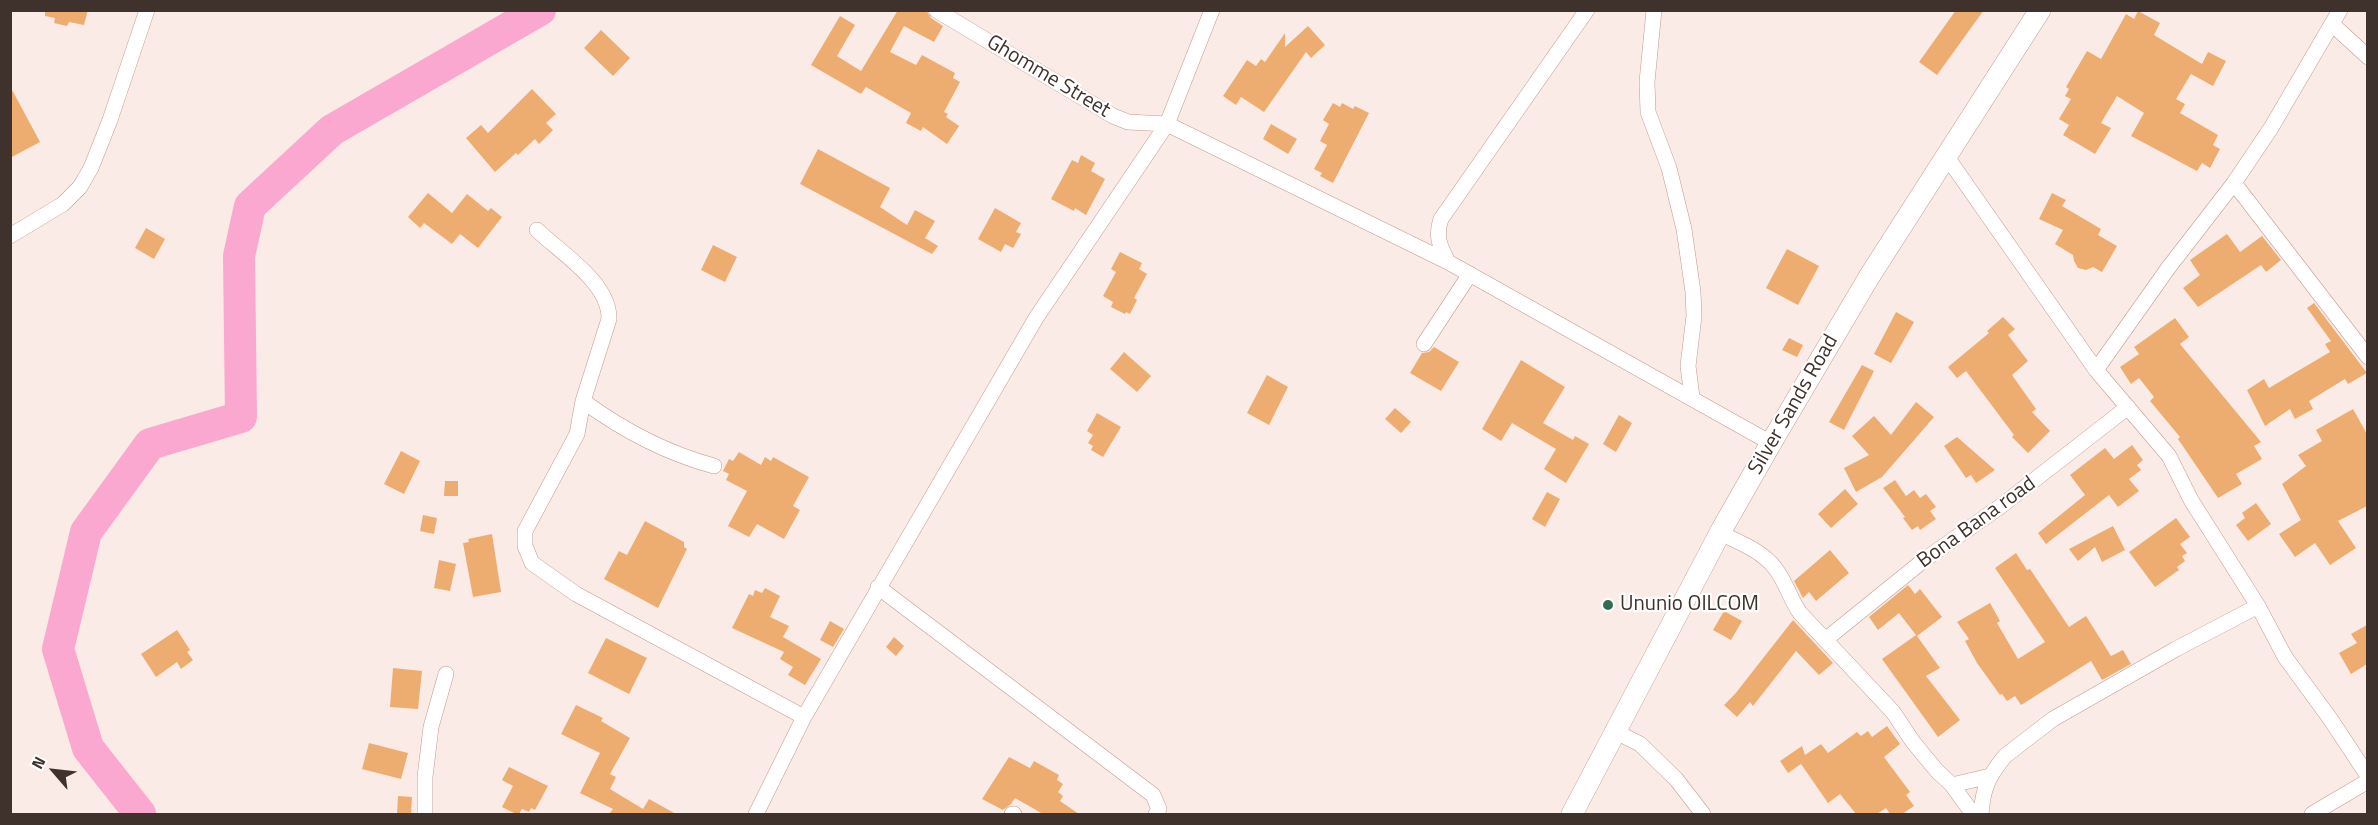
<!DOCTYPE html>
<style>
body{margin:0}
#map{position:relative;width:2378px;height:825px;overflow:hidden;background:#fbebe6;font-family:"Titillium Web",sans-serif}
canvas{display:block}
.frame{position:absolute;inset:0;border:12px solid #3f312c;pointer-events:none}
.north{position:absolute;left:24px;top:741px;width:60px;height:60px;-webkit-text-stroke:4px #fff;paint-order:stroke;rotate:298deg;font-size:16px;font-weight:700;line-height:24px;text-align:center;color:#3f312c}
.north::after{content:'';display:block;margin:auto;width:21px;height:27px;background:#3f312c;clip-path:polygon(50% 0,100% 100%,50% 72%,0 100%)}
</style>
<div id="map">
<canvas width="2378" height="825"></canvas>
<div class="frame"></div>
<div class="north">N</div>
</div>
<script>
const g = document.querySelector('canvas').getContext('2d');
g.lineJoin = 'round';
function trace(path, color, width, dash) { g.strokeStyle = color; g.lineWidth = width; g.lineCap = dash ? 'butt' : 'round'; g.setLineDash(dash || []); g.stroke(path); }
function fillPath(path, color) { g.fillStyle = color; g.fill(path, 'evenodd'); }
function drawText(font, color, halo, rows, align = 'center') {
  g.font = font + ' "Titillium Web",sans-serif'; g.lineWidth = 4.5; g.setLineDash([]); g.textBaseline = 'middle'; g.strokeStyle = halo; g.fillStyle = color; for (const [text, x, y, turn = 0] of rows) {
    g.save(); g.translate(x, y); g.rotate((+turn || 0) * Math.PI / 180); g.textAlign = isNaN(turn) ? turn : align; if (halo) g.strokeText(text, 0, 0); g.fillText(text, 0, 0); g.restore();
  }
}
trace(new Path2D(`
 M140 814 88 748 58 649 86 532 150 444 241 417 239 256 250 206 332 130 540 10`), '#faa8cf', 32);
fillPath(new Path2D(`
 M45 10H88L84 25 69 22 67 26 54 23 55 18 45 16Z
 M898 10H926L931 18 943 26 934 42 904 26 890 52 916 65 922 55 955 73 953 78 960 82 944 112 948 114 946 117 959 126 947 144 923 127 921 131 906 123 911 113 866 87 861 94 811 65 840 16 855 25 837 56 861 71Z
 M1956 10H1984L1937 75 1919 62Z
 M2138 11 2160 23 2154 35 2202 64 2208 52 2226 61 2213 86 2191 74 2176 99 2185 104 2180 113 2218 135 2213 145 2220 149 2210 168 2202 163 2197 171 2131 136 2144 113 2117 96 2101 123 2111 128 2095 154 2063 135 2069 125 2059 119 2071 99 2065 96 2069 89 2066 87 2087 51 2101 59 2126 14 2134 19Z
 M1308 26 1325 45 1311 58 1306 52 1264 112 1241 97 1236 105 1223 96 1247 60 1256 66 1261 59 1265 62 1285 33V47Z
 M601 30 630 58 613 76 584 48Z
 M10 86 40 142 10 158Z
 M532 89 556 114 546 123 553 130 539 144 535 139 518 155 516 153 495 172 466 138 481 125 488 133Z
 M1333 103 1340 107 1342 103 1353 109 1355 106 1369 113 1333 183 1320 176 1322 173 1314 169 1327 145 1320 141 1329 124 1323 120Z
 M1271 124 1297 139 1288 154 1263 139Z
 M818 149 890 188 880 207 907 225 915 210 935 221 925 238 938 246 932 254 800 184Z
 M1081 155 1095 163 1091 171 1105 179 1086 215 1075 208 1074 211 1051 199 1072 160 1078 163Z
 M428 193 452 213 467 194 488 211 491 208 502 217 478 248 460 234 452 244 424 223 420 228 408 217Z
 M2052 193 2066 200 2062 206 2101 229 2098 235 2117 246 2102 272 2093 267 2086 270 2078 268 2074 261 2073 255 2055 244 2063 230 2039 219Z
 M995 208 1021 223 1016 232 1021 234 1013 248 1005 244 1001 252 978 239Z
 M146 228 165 239 154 259 135 248Z
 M2227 234 2240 252 2262 236 2281 260 2266 272 2261 265 2198 307 2183 288 2200 275 2190 260Z
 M713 245 737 257 725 282 701 270Z
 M1787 249 1819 266 1798 305 1766 288Z
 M1120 252 1142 263 1139 269 1147 274 1134 298 1137 300 1130 314 1126 312 1125 314 1111 307 1113 302 1103 296 1116 272 1111 269Z
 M2314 303 2367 373 2348 384 2345 379 2309 401 2313 409 2295 419 2290 409 2265 426 2247 390 2264 379 2269 388 2330 352 2325 344 2331 341 2307 308Z
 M1896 312 1914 322 1891 363 1874 354Z
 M2003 317 2015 329 2008 335 2028 361 2012 375 2036 409 2032 412 2050 431 2028 453 2012 437 2014 435 1966 371 1957 378 1948 367 1989 333 1987 331Z
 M2175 318 2189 337 2180 344 2261 442 2254 446 2262 459 2236 474 2242 484 2218 498 2178 439 2180 437 2150 401 2154 397 2139 378 2131 384 2120 367 2139 354 2134 347Z
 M1789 338 1803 345 1797 357 1782 350Z
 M1434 347 1459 362 1441 391 1410 373 1422 353 1429 352Z
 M1124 352 1151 376 1137 392 1110 369Z
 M1521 360 1565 387 1543 423 1573 440 1575 436 1589 444 1566 483 1544 469 1556 449 1512 423 1501 441 1482 429Z
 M1862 365 1874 371 1844 430 1829 422Z
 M1267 375 1288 387 1269 425 1247 413Z
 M1916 402 1934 417 1882 477 1856 492 1844 468 1869 455 1852 436 1874 416 1891 435Z
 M1395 408 1411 422 1401 433 1385 419Z
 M2353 409 2367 434V506L2338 521 2356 548 2330 565 2315 543 2295 557 2279 534 2301 520 2282 484 2306 466 2298 455 2322 441 2316 430Z
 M1097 413 1121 427 1103 457 1091 450 1093 446 1088 443 1093 435 1087 431Z
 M1619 415 1632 423 1616 452 1603 444Z
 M1957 437 1995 470 1976 483 1971 475 1966 478 1944 446Z
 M2132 445 2143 460 2137 465 2141 470 2129 479 2139 491 2118 507 2109 495 2046 544 2038 533 2085 495 2070 475 2105 448 2114 459Z
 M401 451 420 461 404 494 384 484Z
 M739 452 761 465 765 457 771 461 773 457 809 477 793 506 800 510 784 539 757 524 749 537 728 526 747 491 726 480 729 474 723 471 729 459 733 461Z
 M1895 480 1906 496 1914 490 1920 498 1926 494 1936 507 1930 511 1936 519 1920 530 1918 526 1912 530 1903 518 1905 517 1883 488Z
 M445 481H458V496H444Z
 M1845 489 1858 504 1831 528 1818 514Z
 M1547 492 1560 499 1545 527 1532 519Z
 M2256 503 2271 524 2248 541 2236 525 2245 518 2242 513Z
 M423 515 437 518 434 534 420 531Z
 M2176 518 2190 537 2180 544 2187 553 2182 556 2185 561 2177 567 2179 570 2155 587 2129 552Z
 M645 521 684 542V547L687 549 658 608 604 579 619 551 627 555Z
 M2113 526 2125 550 2102 562 2095 547 2078 561 2069 549Z
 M492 534 501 592 473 597 463 543 469 542 468 539Z
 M1830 550 1849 573 1816 601 1809 592 1803 598 1794 581Z
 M2016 553 2027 570 2030 569 2069 627 2086 616 2111 656 2123 650 2131 664 2102 680 2091 661 2021 705 2015 696 2007 701 2002 694 2000 695 1977 663 1965 641 1969 639 1957 622 1990 603 2000 621 1997 623 2018 659 2045 642 1995 568Z
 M439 560 456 564 450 591 434 588Z
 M1908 585 1915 594 1920 589 1942 617 1917 636 1940 668 1926 676 1960 720 1938 737 1882 659 1916 635 1899 613 1878 630 1869 617Z
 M765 588 780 596 770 617 789 626 783 637 821 659 805 685 788 675 793 667 780 659 784 652 732 628 749 594 753 596 755 590 762 593Z
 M1724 611 1742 621 1731 640 1713 630Z
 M1793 620 1833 663 1819 675 1796 651 1753 706 1750 702 1737 717 1724 705 1735 694Z
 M830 621 844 629 833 647 820 640Z
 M2367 625V664L2351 674 2339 653 2357 643 2351 634Z
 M177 630 190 650 187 652 193 660 181 669 177 662 156 677 141 654Z
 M894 637 904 646 896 656 886 647Z
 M606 638 647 658 629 694 588 673Z
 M393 668 422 671 418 709 390 707Z
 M576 705 603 718 601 721 630 738 610 774 616 777 610 789 643 809 649 799 676 814H609L613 809 580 793 600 753 561 734Z
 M1887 726 1900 744 1884 757 1910 792 1906 795 1914 806 1902 814H1890L1886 808 1877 814H1856L1840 794 1828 803 1801 764 1788 773 1780 761 1802 746 1805 755 1821 744 1828 753 1857 732 1861 736 1868 731 1872 737Z
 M369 743 408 753 401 779 362 769Z
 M1009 757 1030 768 1034 761 1059 775 1057 780 1063 784 1058 792 1063 796 1060 801 1079 814H1043L1015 798 1011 804 1003 810 982 799Z
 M509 767 548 786 535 810 531 808 529 812 522 809 519 814H516L502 807 513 786 502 780Z
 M398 796 412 797 411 814H397Z`), '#edad70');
const street = new Path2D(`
 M936 10 1113 116 1128 122 1167 124 1448 262 1771 443
 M1654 10 1647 82 1648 112 1669 168 1684 229 1693 292 1694 316 1688 366 1692 397
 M2332 24 2368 57
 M1947 157 2096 370 2169 456 2191 500 2258 606 2285 657 2331 720 2368 776
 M2234 183 2368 357
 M537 230C561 253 610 283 609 319L583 401 577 434 525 531V546L532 563 576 594 804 717
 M10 236 63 204 80 187 91 168 110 120 147 10
 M1448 262C1440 247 1435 236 1441 219L1587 10
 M1424 344 1470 274
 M2096 370 2169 267 2234 183 2271 128 2340 10
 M583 401C624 431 666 453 714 466
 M1720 533C1739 542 1762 551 1775 568 1786 582 1790 599 1800 613L1893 712 1913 742 1937 771 1952 785 1973 814
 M878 587 1153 795 1159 809 1156 814
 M1825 640 1924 560 2001 506 2128 407
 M1614 731 1640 744 1676 779 1703 814
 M1952 785 1990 776
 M425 814V777L431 727 446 674
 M756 814 804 717 1036 318 1167 124 1212 10
 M1012 814H1014
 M1981 814C1983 788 1988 777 2005 756L2053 719 2176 649 2258 606
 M2312 814 2368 781`);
const secondary = new Path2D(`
 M1572 814 1722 529 1771 443 1869 277 2040 10`);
trace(street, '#bf9b8f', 16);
trace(secondary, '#bf9b8f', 22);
trace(street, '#fff', 15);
trace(secondary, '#fff', 21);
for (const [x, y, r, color] of [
 [1608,605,6,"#326b53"]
]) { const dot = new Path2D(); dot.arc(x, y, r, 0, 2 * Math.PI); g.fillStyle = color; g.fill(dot); trace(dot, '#fff', 2); }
drawText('21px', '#3f312c', '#fff', [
 ["Ghomme Street",1048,77,31],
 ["Silver Sands Road",1794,405,-60],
 ["Bona Bana road",1977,523,-36]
]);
drawText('21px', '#3f312c', '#fff', [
 ["Ununio OILCOM",1620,605]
], 'left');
</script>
